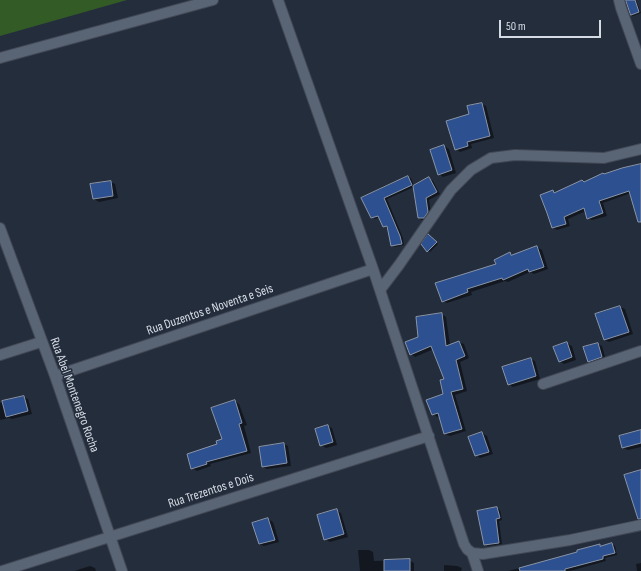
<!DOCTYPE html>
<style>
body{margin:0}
#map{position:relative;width:641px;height:571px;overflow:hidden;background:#242d3c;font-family:"Sofia Sans Condensed",sans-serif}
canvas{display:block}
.scale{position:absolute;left:499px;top:20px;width:102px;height:18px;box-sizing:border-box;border:2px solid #d5dbe5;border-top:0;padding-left:5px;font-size:12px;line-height:14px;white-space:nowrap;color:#d5dbe5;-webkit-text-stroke:3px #242d3c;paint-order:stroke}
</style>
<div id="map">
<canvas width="641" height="571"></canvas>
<div class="scale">50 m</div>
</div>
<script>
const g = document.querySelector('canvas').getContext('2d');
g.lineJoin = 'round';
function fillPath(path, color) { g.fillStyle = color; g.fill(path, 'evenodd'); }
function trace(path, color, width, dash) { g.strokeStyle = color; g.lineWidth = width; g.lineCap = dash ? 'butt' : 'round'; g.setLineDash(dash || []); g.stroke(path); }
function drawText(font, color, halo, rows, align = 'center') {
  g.font = font + ' "Sofia Sans Condensed",sans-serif'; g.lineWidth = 3; g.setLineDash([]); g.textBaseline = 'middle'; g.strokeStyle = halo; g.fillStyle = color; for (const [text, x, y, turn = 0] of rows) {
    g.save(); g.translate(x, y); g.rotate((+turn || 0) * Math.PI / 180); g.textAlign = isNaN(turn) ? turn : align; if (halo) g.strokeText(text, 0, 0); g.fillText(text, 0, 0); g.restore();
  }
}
fillPath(new Path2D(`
 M0 0H127L0 36Z`), '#335b26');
fillPath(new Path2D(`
 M626 0H636L641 13 633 16 631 15Z
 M482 104 486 106 494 138 471 144 472 148 460 152 456 149 470 115Z
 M444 146 449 149 456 173 443 177 439 174Z
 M641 165V207L631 193 603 203 607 216 592 220 588 218 586 211 568 219 570 226 557 230 553 228 548 212 553 191 556 193 582 181 585 183 604 175Z
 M408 177 411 178 414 186 429 179 433 181 440 194 429 200 431 214 428 219 422 220 418 218 414 187 387 199 403 238 404 245 395 247 392 245 388 227 387 228 384 226 380 217 375 219 372 217 362 198Z
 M111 182 115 184 118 198 99 202 94 199Z
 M429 235 438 244 430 252 428 251Z
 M537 247 542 250 548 269 534 274 530 272 508 282 505 281 471 292 472 295 447 303 442 301 497 265 510 254 513 255Z
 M620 307 625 309 633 334 609 342 605 340Z
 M441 314 446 317 450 345 459 342 464 344 469 358 460 362 467 391 455 395 466 431 450 436 445 434 440 416 437 417 433 414 444 394 446 379 434 349 415 357 411 354 420 337Z
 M567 343 572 346 576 360 564 364 559 361Z
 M598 344 602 346 606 360 593 364 589 361Z
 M530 359 535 361 540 379 513 387 508 384Z
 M24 397 28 399 32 414 12 419 9 418 0 420V403Z
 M235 401 239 404 247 425 244 426 251 453 210 464 211 466 197 471 192 468 223 440Z
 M328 426 332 428 337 445 326 448 321 445Z
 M641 431V447L628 450 623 448 620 437Z
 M482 433 487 436 493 454 480 458 476 455Z
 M284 444 288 446 291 466 267 469 263 467Z
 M497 508 500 510 502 520 499 521 502 544 488 546 485 544Z
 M336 510 341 513 348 537 330 542 325 539Z
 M268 519 273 522 279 542 264 546 259 544Z
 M612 544 615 546 617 555 605 558 606 561 570 571H508L578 553 599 546 602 547Z
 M358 550H369L373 552 374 561 409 560 414 563V571H360Z
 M641 563V571H637L636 564Z
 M444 565 457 566 462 568 461 571H444Z
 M90 566 95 568 96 571H74Z`), '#0007');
const building = new Path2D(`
 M626 0H635L639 12 631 15Z
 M482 103 490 136 467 142 468 146 455 150 446 121 469 114 467 106Z
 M444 145 452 170 438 175 430 150Z
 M641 164V222H638L629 191 599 201 603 213 587 219 584 208 564 217 566 224 552 228 547 213 540 195 553 190 554 193 582 180 584 182 603 173 604 174 622 168Z
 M408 176 412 185 384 198 400 236 402 244 391 246 387 226 383 227 378 216 371 218 361 198Z
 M429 177 437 192 426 198 428 212 424 218H418L413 186Z
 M111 181 113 196 93 199 90 184Z
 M428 234 437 242 427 252 421 244Z
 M537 246 544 267 529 272 528 269 503 280 502 278 467 289 468 292 442 302 435 283 496 264 494 260 510 252 511 255Z
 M620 306 629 332 604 340 595 314Z
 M442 313 446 346 459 341 465 356 456 360 463 389 451 392 462 429 444 434 438 413 432 415 426 400 443 394 440 380 444 379 431 346 410 355 405 342 418 337 416 317Z
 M567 342 572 357 559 362 553 347Z
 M598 343 602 357 588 362 583 347Z
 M531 358 536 376 508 385 502 367Z
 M24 396 28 411 6 417 2 401Z
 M235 400 242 423 239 424 247 451 206 462 207 464 191 469 187 454 217 444 216 441 222 439 211 408Z
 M328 425 333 442 320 446 315 429Z
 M641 430V443L622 448 619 436Z
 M482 432 489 452 475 456 468 437Z
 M284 443 287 463 262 467 259 447Z
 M641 470V519H638L624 475Z
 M497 507 500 518 496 519 499 543 484 545 477 511Z
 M337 509 344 534 324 540 317 515Z
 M268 518 275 540 259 544 252 523Z
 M612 543 615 553 603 556V559L565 569V571H520L519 568 577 552V550L600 544V546Z
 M410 559V571H384V560Z`);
fillPath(building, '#2c5090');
trace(building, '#8994a7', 1);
const minor = new Path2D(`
 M278 0 373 269 464 544 467 549 472 553 478 571
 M619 0 621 8 641 64
 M0 58 213 0
 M0 228 55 376 122 571
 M380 290 399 265 451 190 471 170 491 158 515 155 604 158 641 149
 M0 355 41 342
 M55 376 373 269
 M543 384 641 351
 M472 553 483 554 570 540 641 525
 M2 571 429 436`);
trace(minor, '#414855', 12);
trace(minor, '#596475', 10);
drawText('13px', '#d5dbe5', '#242d3c', [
 ["Rua Duzentos e Noventa e Seis",210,310,-19],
 ["Rua Abel Montenegro Rocha",74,395,70],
 ["Rua Trezentos e Dois",211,491,-18]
]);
</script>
